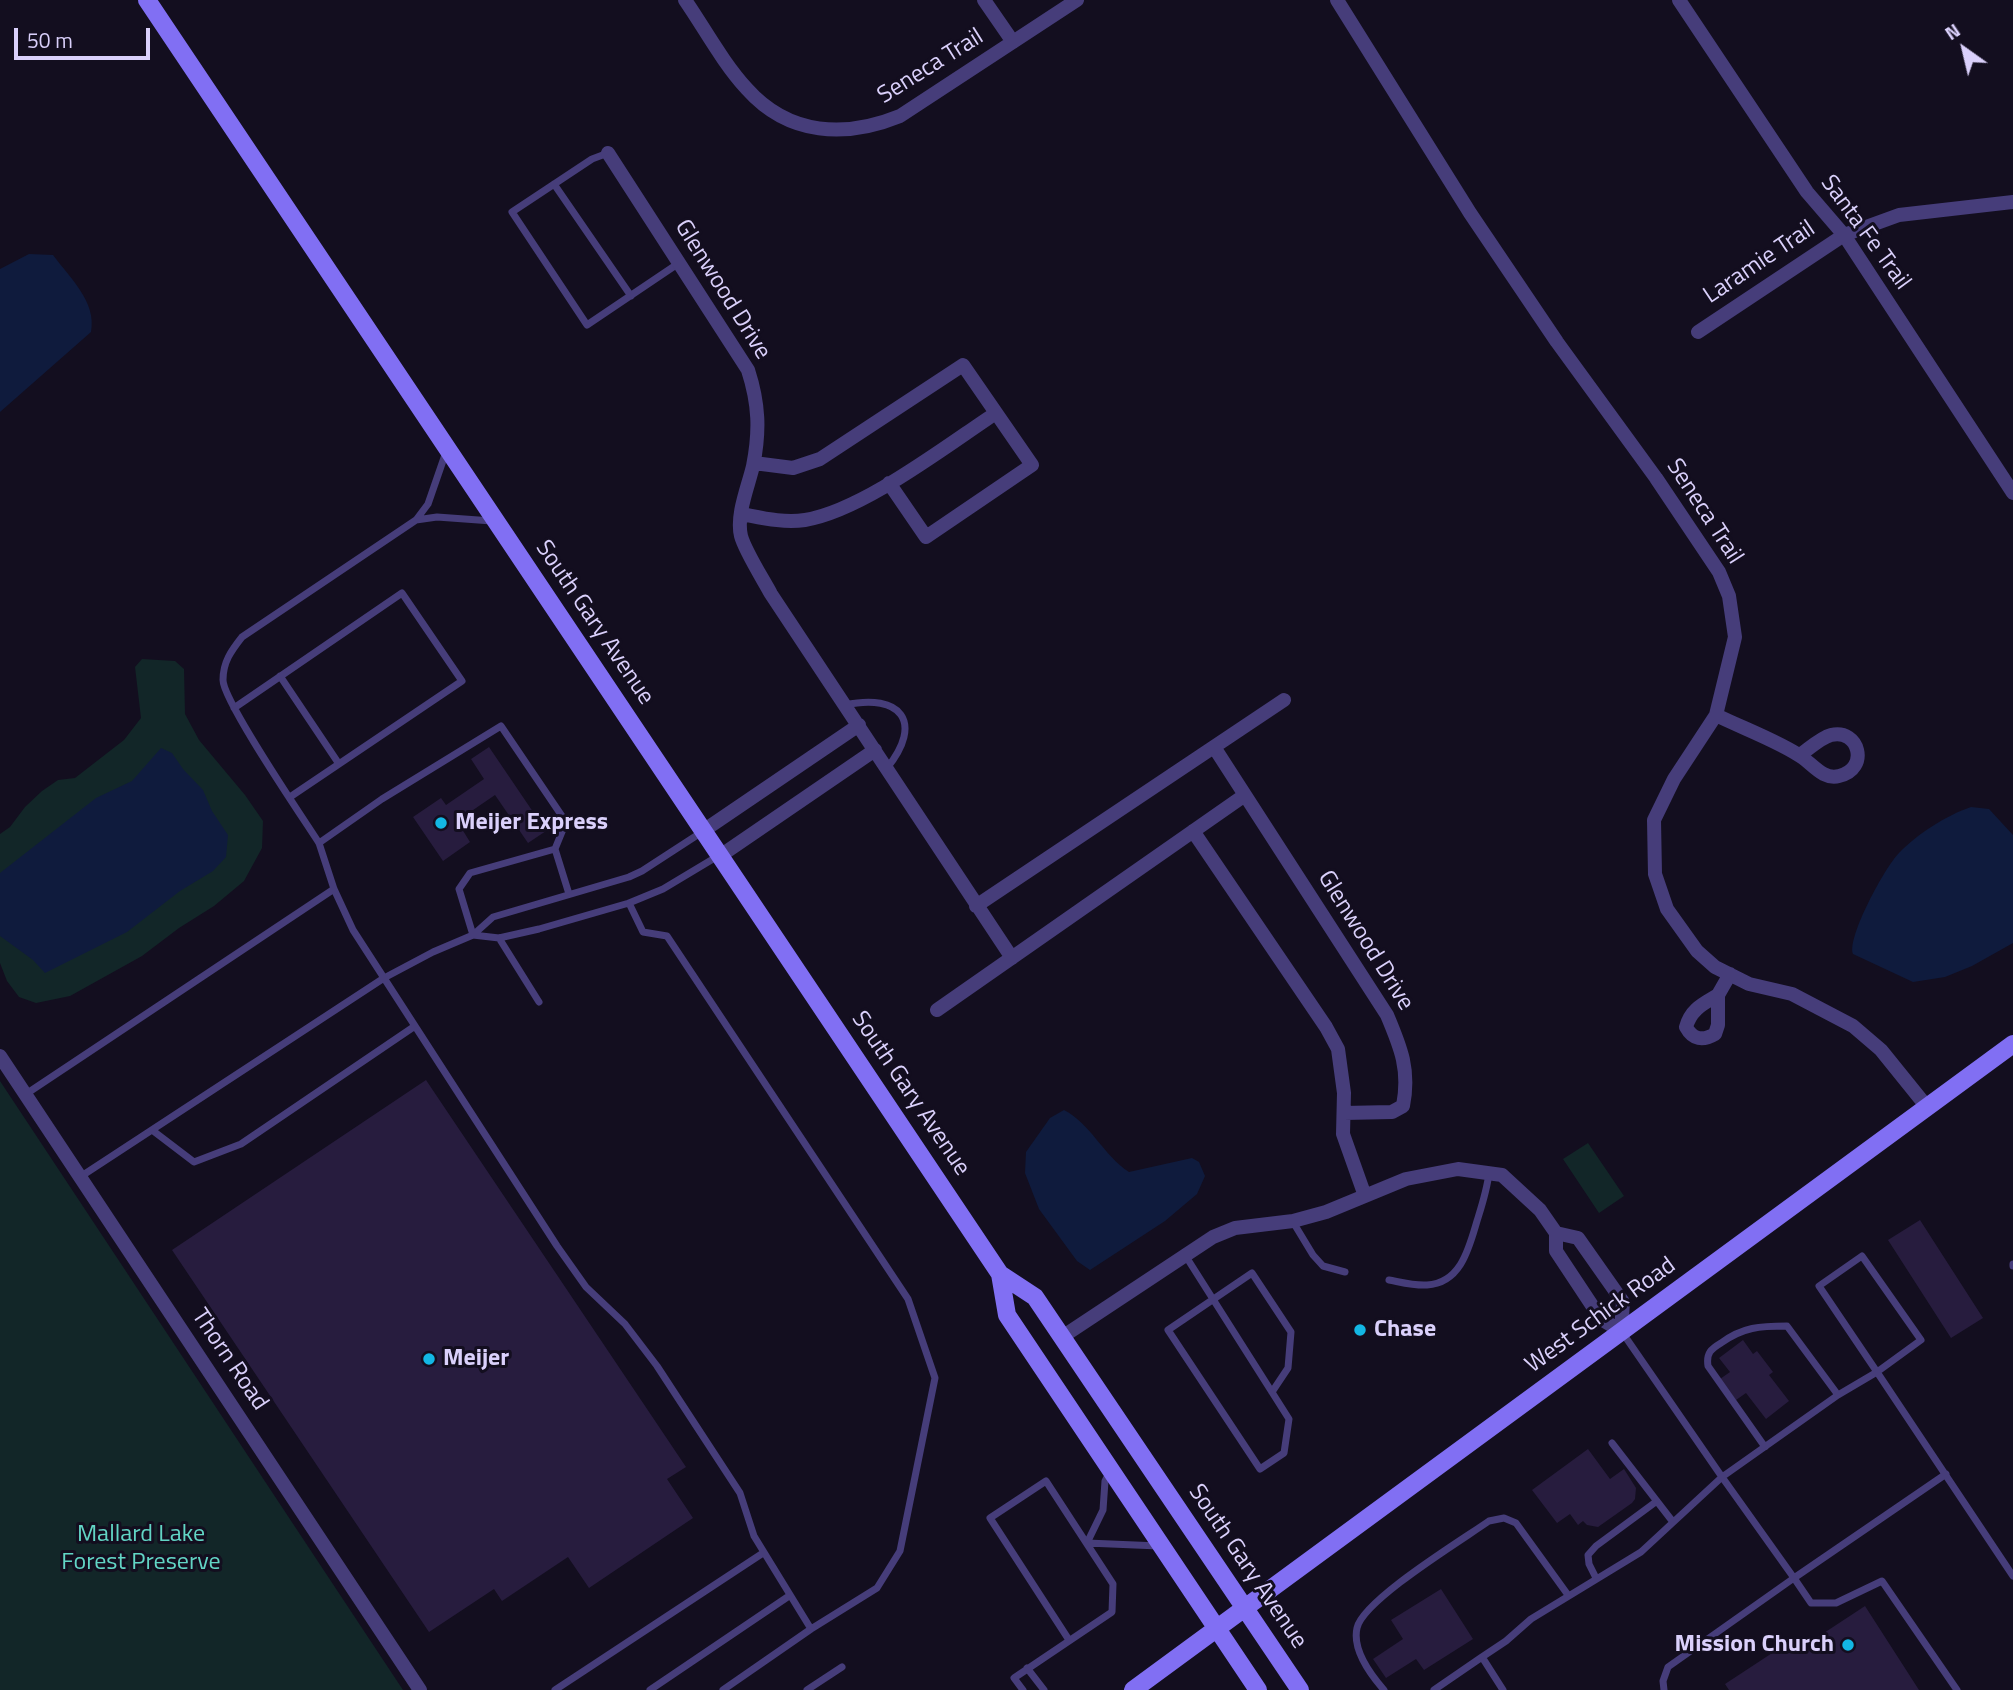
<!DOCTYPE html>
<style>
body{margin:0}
#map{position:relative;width:2013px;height:1690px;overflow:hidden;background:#130e1f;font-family:"Titillium Web",sans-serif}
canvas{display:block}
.north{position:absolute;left:1929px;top:14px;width:70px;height:70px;-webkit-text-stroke:5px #130e1f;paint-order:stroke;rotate:326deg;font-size:19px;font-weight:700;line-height:28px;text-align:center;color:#dad0fb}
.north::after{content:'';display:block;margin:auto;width:24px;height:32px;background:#dad0fb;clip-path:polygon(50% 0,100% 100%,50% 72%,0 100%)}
.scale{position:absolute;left:14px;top:28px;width:136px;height:32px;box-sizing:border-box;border:4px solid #dad0fb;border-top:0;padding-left:9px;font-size:21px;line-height:24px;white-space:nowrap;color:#dad0fb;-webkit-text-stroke:5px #130e1f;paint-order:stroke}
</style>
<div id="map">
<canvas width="2013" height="1690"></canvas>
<div class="north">N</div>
<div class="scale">50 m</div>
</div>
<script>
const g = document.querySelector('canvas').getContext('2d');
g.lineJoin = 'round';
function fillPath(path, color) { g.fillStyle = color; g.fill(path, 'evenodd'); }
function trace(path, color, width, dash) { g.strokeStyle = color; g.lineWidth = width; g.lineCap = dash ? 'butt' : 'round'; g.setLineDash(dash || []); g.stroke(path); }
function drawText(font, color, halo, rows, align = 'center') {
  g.font = font + ' "Titillium Web",sans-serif'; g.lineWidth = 6; g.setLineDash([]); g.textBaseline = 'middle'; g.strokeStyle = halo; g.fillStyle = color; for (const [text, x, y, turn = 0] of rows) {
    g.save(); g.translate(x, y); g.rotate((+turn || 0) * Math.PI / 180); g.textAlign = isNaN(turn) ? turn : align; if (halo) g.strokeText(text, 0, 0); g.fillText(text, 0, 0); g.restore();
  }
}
fillPath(new Path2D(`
 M142 659 175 661 184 669 185 714 199 740 245 795 263 821 262 848 244 881 214 906 179 928 142 956 70 996 36 1003 19 997 7 981 0 963V834L10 827 25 807 42 791 58 780 75 778 124 740 141 718 135 667Z
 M0 1081 403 1690H0Z
 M1588 1143 1624 1196 1599 1213 1563 1159Z`), '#122628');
fillPath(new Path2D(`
 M29 254 53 255C70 278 97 302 91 332L0 412V269Z
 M161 748 172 753 183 769 203 790 212 811 228 835 226 857 213 871 180 891 127 932 45 973 33 960 0 936V873L96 798 132 781Z
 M1971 807 1989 809 2013 835V943L1972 966 1945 977 1913 982 1853 954C1847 937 1885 867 1899 853 1917 834 1947 815 1971 807Z
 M1064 1110C1091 1124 1103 1155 1129 1172L1192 1158 1199 1162 1205 1176 1197 1194 1165 1221 1090 1270 1077 1261 1039 1209 1025 1173 1026 1152 1050 1118Z`), '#0f1b3d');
fillPath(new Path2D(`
 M489 747 546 831 528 843 495 795 457 821 470 842 443 861 413 817 441 798 446 805 484 779 471 759Z
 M426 1080 686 1467 667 1479 693 1518 589 1588 568 1557 502 1601 494 1589 429 1632 172 1250Z
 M1920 1220 1983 1318 1951 1338 1888 1240Z
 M1743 1340 1753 1354 1757 1351 1773 1372 1769 1375 1789 1401 1766 1419 1746 1393 1736 1400 1720 1379 1730 1372 1719 1358Z
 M1588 1449 1610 1479 1624 1469 1636 1488 1635 1499 1632 1503 1598 1527 1587 1525 1583 1521 1578 1525 1570 1514 1557 1523 1532 1490Z
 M1441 1589 1473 1639 1424 1670 1416 1659 1386 1678 1373 1659 1403 1639 1391 1620Z
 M1865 1606 1919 1690H1729L1725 1684 1792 1640 1798 1650Z`), '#271c3e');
trace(new Path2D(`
 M608 153 592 159 512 212 587 325 679 263
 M554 184 631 296
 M416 520 437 517 492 521
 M280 676 339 764
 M845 705C901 693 924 722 887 768
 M234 708 402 593 462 681 290 797
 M702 832 642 871 629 877 493 917 473 935 433 952 384 978 557 1246 586 1287 625 1324 657 1366 740 1493 754 1536 811 1629
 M319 843C303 818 223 701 223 680 223 662 231 651 242 637L416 520 428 504 446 452
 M629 903 643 932 667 936 908 1299 935 1378 900 1551 877 1588 811 1629 723 1690
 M473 935 499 938 539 929 629 903 663 889 718 856
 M473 935 459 889 470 873 555 849
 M499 938 539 1002
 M26 1094 334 889
 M152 1130 194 1162 241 1144 415 1026
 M80 1177 384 978 353 930 334 889 319 843 382 799 501 726 566 822 555 849 569 894
 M1293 1222 1313 1255 1323 1266 1345 1272
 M1185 1255C1220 1310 1254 1364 1289 1419L1284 1453 1260 1469 1168 1330 1252 1273 1291 1332 1288 1368 1272 1392
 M1862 1256 1921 1340 1877 1372 1819 1286Z
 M2013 1264V1266
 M1389 1280C1400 1282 1415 1286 1427 1285 1461 1283 1469 1248 1477 1221 1482 1205 1487 1190 1489 1173
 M1612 1443 1673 1522
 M1765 1447 1708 1366C1706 1353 1711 1349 1721 1343 1743 1327 1760 1326 1787 1326L1838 1395
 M1110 1471 1105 1481 1103 1510 1087 1543 1159 1546
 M1946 1474 1794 1578 1722 1477 1838 1395 1877 1372 2013 1576
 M1596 1578 1589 1564 1588 1555 1596 1546 1657 1501
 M1027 1668 1044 1690
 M555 1690 763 1553
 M650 1690 789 1596
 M807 1690 842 1667
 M1023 1690 1014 1678 1112 1612 1113 1584 1046 1481 990 1518 1069 1640
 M1384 1690C1370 1674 1352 1650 1357 1628 1363 1600 1462 1540 1489 1521L1504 1518 1516 1523 1568 1595
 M1434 1690 1482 1657
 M1503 1690 1482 1657 1506 1641 1531 1619 1641 1552 1722 1477 1622 1332
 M1664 1690 1663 1681 1668 1667 1794 1578 1811 1603H1836L1882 1581 1957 1690`), '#463d7a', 7);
trace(new Path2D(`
 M685 0C705 29 723 63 747 89 789 136 846 138 900 116L1077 0
 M984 0 1013 42
 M1337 0 1470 213 1557 342 1656 478 1719 572 1729 596 1735 637 1716 715 1674 779 1654 820 1655 874 1667 909 1697 951 1715 967 1749 984 1792 994 1853 1026 1881 1050 1927 1107
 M1679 0 1807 192 1844 235 2013 493
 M608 153 748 370C759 404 760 431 753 466 748 487 736 515 741 536 745 551 763 579 771 594L1012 958
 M1698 332 1844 235 1899 215 2013 202
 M754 463 793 468 820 459 963 365 1032 465 926 537 889 483
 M742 514C763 518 783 523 805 520 862 511 946 446 996 413
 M1716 715C1740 727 1783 743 1803 758 1814 766 1824 780 1839 776 1870 769 1859 728 1831 735 1820 738 1809 749 1800 755
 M1214 747 1387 1015C1401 1048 1410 1070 1403 1106L1392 1112 1344 1113
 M703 831 859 725
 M1193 831 1326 1027 1338 1049 1344 1093 1343 1134 1365 1196
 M720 856 875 750
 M976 906 1284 700
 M1718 995C1703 1004 1691 1009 1686 1027 1693 1040 1703 1041 1715 1034L1718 1025V995L1730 974
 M937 1010 1245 795
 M0 1056 420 1690
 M1062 1337 1213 1237 1235 1228 1293 1221 1326 1212 1406 1179 1458 1169 1502 1175 1540 1210 1556 1233V1251L1601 1319 1621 1331 1623 1302 1578 1238 1556 1233`), '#463d7a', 14);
trace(new Path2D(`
 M147 0 1000 1274 1035 1297 1300 1690
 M1000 1274 1007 1315 1258 1690
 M1133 1690 2013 1044`), '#816ff3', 18);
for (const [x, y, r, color] of [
 [441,823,7,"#13b7e4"],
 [1360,1330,7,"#13b7e4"],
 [429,1359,7,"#13b7e4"],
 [1848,1645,7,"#13b7e4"]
]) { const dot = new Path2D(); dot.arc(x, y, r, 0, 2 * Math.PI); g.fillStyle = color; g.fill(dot); trace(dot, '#130e1f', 2.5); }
drawText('24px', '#dad0fb', '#130e1f', [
 ["Seneca Trail",931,67,-32],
 ["Santa Fe Trail",1865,233,54],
 ["Laramie Trail",1760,263,-34],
 ["Glenwood Drive",722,290,58],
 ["Seneca Trail",1704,512,57],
 ["South Gary Avenue",594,623,56],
 ["Glenwood Drive",1365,941,58],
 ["South Gary Avenue",910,1094,56],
 ["West Schick Road",1601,1316,-36],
 ["Thorn Road",229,1360,56],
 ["South Gary Avenue",1247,1567,56]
]);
drawText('bold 24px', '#dad0fb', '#130e1f', [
 ["Meijer Express",455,823],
 ["Chase",1374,1330],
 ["Meijer",443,1359],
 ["Mission Church",1834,1645,"right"]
], 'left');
drawText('24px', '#62d5c5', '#130e1f', [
 ["Mallard Lake",141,1535],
 ["Forest Preserve",141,1563]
]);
</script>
